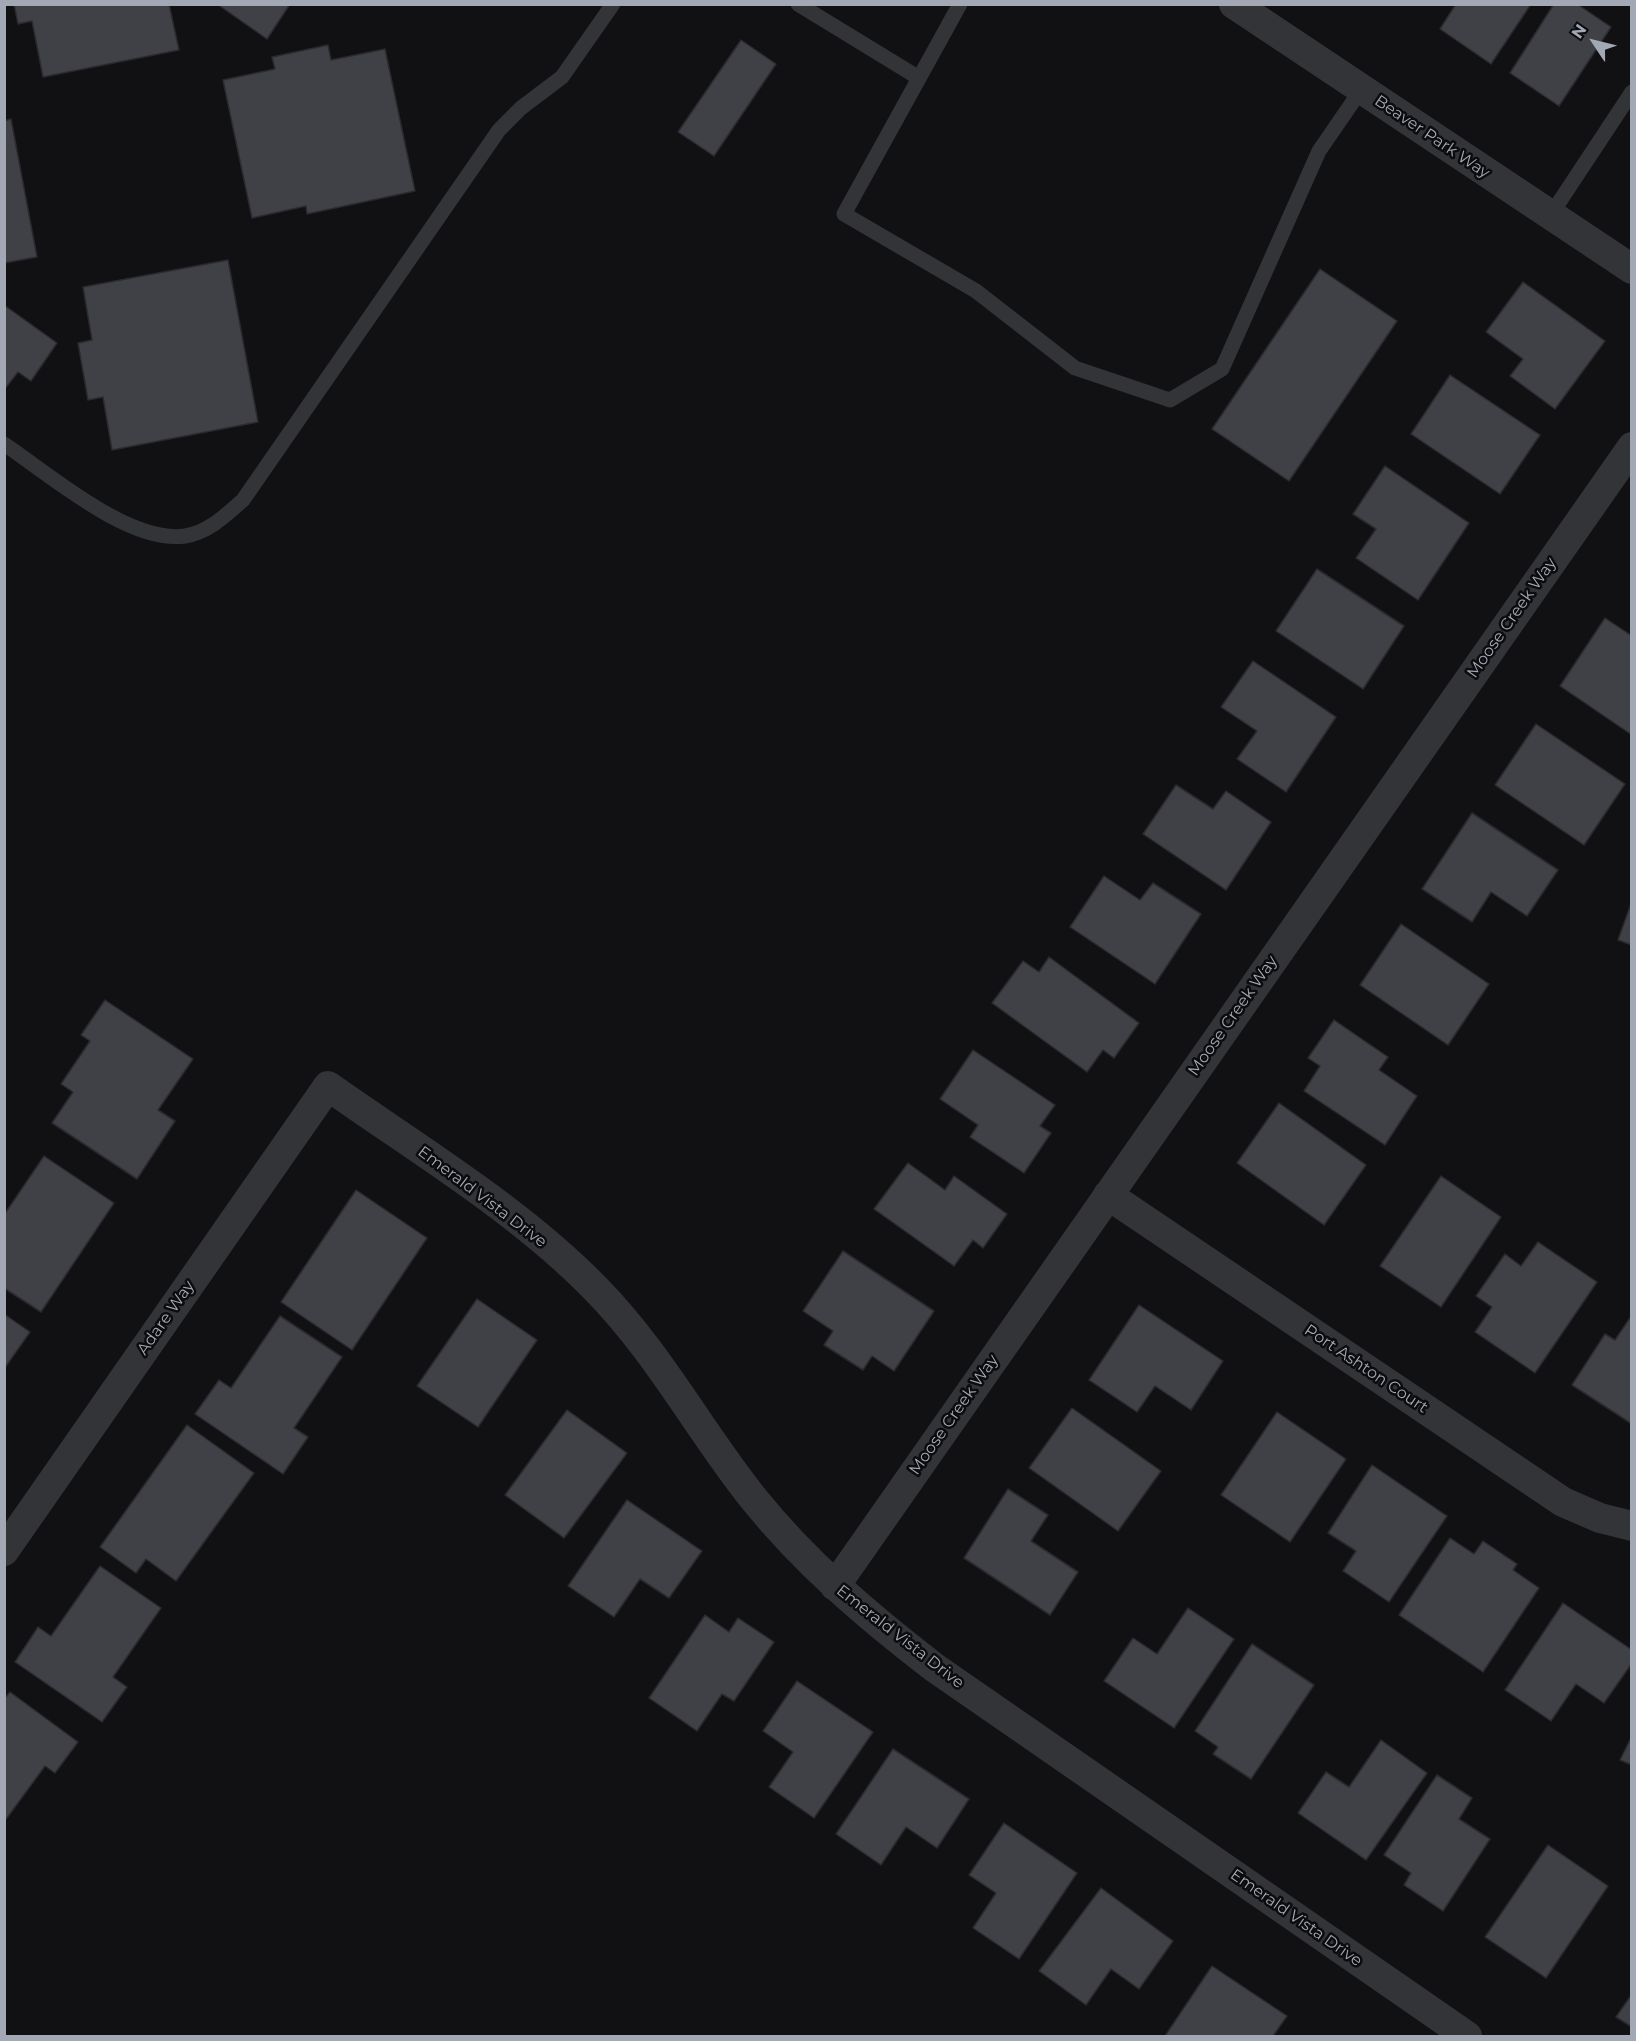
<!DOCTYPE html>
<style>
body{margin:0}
#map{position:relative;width:1636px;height:2041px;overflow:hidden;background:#111113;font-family:Montserrat,sans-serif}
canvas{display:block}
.frame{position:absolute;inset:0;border:6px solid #a2a9b4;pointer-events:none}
.north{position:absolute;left:1564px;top:12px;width:60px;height:60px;-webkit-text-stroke:4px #0c0c0e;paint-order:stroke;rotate:305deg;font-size:16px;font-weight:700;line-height:24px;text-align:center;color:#a2a9b4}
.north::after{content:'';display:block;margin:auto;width:21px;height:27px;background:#a2a9b4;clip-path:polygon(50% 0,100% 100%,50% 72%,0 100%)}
</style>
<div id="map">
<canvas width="1636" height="2041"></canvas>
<div class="frame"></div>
<div class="north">N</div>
</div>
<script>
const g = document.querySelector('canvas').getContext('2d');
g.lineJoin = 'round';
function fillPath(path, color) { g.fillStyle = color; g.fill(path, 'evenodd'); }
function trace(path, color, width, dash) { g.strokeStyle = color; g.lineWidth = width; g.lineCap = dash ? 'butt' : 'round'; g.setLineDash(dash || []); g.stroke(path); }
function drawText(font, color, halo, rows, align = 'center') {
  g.font = font + ' Montserrat,sans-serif'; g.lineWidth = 5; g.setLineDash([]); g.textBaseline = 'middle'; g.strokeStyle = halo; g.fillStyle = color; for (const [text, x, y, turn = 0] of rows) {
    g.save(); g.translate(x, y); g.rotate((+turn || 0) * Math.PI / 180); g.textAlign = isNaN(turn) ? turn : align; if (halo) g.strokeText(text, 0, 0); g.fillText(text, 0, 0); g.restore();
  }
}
const building = new Path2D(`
 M14 4H169L179 50 43 77 32 21 18 24Z
 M217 4H290L267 39Z
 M1456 4H1531L1491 64 1440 29Z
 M1554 4H1577L1611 27 1559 106 1510 73Z
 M741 40 776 64 714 156 678 132Z
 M328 45 331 60 385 49 415 191 307 214 306 206 252 218 223 80 275 69 272 57Z
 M11 119 37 257 4 263V121Z
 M228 260 258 422 112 450 103 397 88 400 78 343 92 340 83 287Z
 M1320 269 1397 321 1289 481 1212 429Z
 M1523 282 1605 341 1555 409 1510 376 1523 359 1486 332Z
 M4 305 57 343 31 381 18 372 4 390Z
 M1450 375 1540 435 1500 494 1411 434Z
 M1385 466 1469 523 1418 600 1356 558 1376 529 1353 514Z
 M1317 569 1404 626 1363 689 1276 631Z
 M1605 618 1632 636V735L1560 686Z
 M1253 661 1336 717 1286 792 1237 759 1257 731 1221 707Z
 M1536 724 1625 784 1584 845 1495 785Z
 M1176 785 1213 809 1226 791 1271 822 1226 890 1143 834Z
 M1472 813 1558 870 1527 916 1491 892 1472 922 1422 889Z
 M1104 876 1140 900 1153 883 1201 914 1155 984 1070 927Z
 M1632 901V945L1618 940Z
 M1401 924 1489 984 1448 1045 1360 985Z
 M1049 957 1139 1023 1114 1058 1103 1050 1087 1072 992 1003 1023 961 1039 972Z
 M105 1000 193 1059 158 1110 175 1121 137 1179 52 1123 73 1092 61 1084 90 1041 81 1035Z
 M1334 1020 1388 1057 1379 1070 1417 1096 1385 1145 1304 1091 1320 1066 1308 1058Z
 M973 1050 1055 1105 1040 1126 1051 1133 1024 1173 970 1137 978 1125 940 1099Z
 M1279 1103 1366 1165 1324 1225 1237 1163Z
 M44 1156 114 1203 41 1312 4 1288V1215Z
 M908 1163 945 1190 954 1176 1007 1214 983 1248 973 1240 954 1266 874 1209Z
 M1441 1176 1501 1217 1441 1307 1380 1266Z
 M356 1190 427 1238 352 1350 281 1302Z
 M1538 1242 1597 1282 1535 1373 1475 1332 1492 1307 1476 1296 1505 1254 1521 1266Z
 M843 1251 934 1311 894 1371 872 1356 863 1370 824 1345 833 1331 803 1311Z
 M477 1299 537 1340 478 1427 417 1386Z
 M1139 1305 1223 1361 1191 1410 1155 1386 1137 1412 1089 1380Z
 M4 1314 30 1332 4 1369Z
 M1632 1315V1424L1572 1385 1605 1334 1615 1340Z
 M280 1316 342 1357 294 1428 308 1437 283 1474 195 1414 219 1380 231 1388Z
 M1072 1408 1161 1471 1118 1531 1029 1468Z
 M567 1410 627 1453 564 1538 505 1495Z
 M1277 1412 1346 1459 1290 1542 1221 1495Z
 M187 1425 254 1473 176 1581 146 1559 136 1573 100 1547Z
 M1372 1465 1447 1516 1389 1602 1343 1571 1356 1551 1328 1533Z
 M1008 1489 1048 1515 1031 1541 1078 1572 1050 1615 964 1558Z
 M627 1500 702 1551 669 1598 640 1579 614 1617 568 1586Z
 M1450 1538 1474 1554 1483 1541 1517 1564 1513 1570 1539 1588 1483 1672 1399 1615Z
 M100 1566 161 1608 113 1677 127 1687 102 1722 15 1662 38 1627 51 1636Z
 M1563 1603 1632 1650V1663L1604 1703 1576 1684 1551 1721 1505 1690Z
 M1188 1608 1234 1639 1174 1728 1104 1681 1133 1638 1157 1654Z
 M705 1615 729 1632 738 1618 774 1642 734 1701 722 1694 697 1731 649 1698Z
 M1252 1644 1314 1685 1251 1779 1213 1754 1218 1747 1195 1731Z
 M797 1681 873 1732 814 1818 769 1787 793 1752 763 1731Z
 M10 1692 78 1742 55 1773 45 1766 4 1822V1699Z
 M1632 1736V1765L1620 1760Z
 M1381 1740 1427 1773 1366 1860 1298 1813 1326 1772 1349 1787Z
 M893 1749 969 1799 937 1848 906 1827 881 1865 836 1834Z
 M1437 1775 1472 1798 1459 1819 1490 1839 1443 1911 1404 1885 1411 1873 1384 1855Z
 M1004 1823 1077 1873 1019 1959 973 1928 996 1893 969 1875Z
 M1548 1845 1608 1886 1546 1978 1485 1937Z
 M1101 1888 1173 1941 1139 1989 1111 1969 1086 2005 1039 1971Z
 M1212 1966 1287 2016 1273 2036H1165Z
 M1632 1994V2027L1616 2017Z`);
fillPath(building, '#404146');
trace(building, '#2b2b2f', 1.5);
trace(new Path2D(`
 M798 4 919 78
 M960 4 844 214 976 291 1075 368 1170 400 1222 369 1319 151 1361 90
 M1550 216 1632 92
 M4 444C49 474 129 544 185 536 209 532 226 515 243 500L499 130 521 108 562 77 613 4`), '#323438', 15);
trace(new Path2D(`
 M1234 4 1632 269
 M1108 1195 1563 1502 1600 1518 1632 1526
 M4 1551 328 1086C417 1149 519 1210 595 1288 659 1353 698 1429 753 1498 806 1564 869 1617 935 1668L1467 2036
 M835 1586 1632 447`), '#323438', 30);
drawText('16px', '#a2a9b4', '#0c0c0e', [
 ["Beaver Park Way",1432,137,34],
 ["Moose Creek Way",1512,618,-55],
 ["Moose Creek Way",1233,1016,-55],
 ["Emerald Vista Drive",482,1197,37],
 ["Adare Way",166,1318,-55],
 ["Port Ashton Court",1366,1369,34],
 ["Moose Creek Way",954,1415,-55],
 ["Emerald Vista Drive",900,1637,38],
 ["Emerald Vista Drive",1296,1918,35]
]);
</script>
